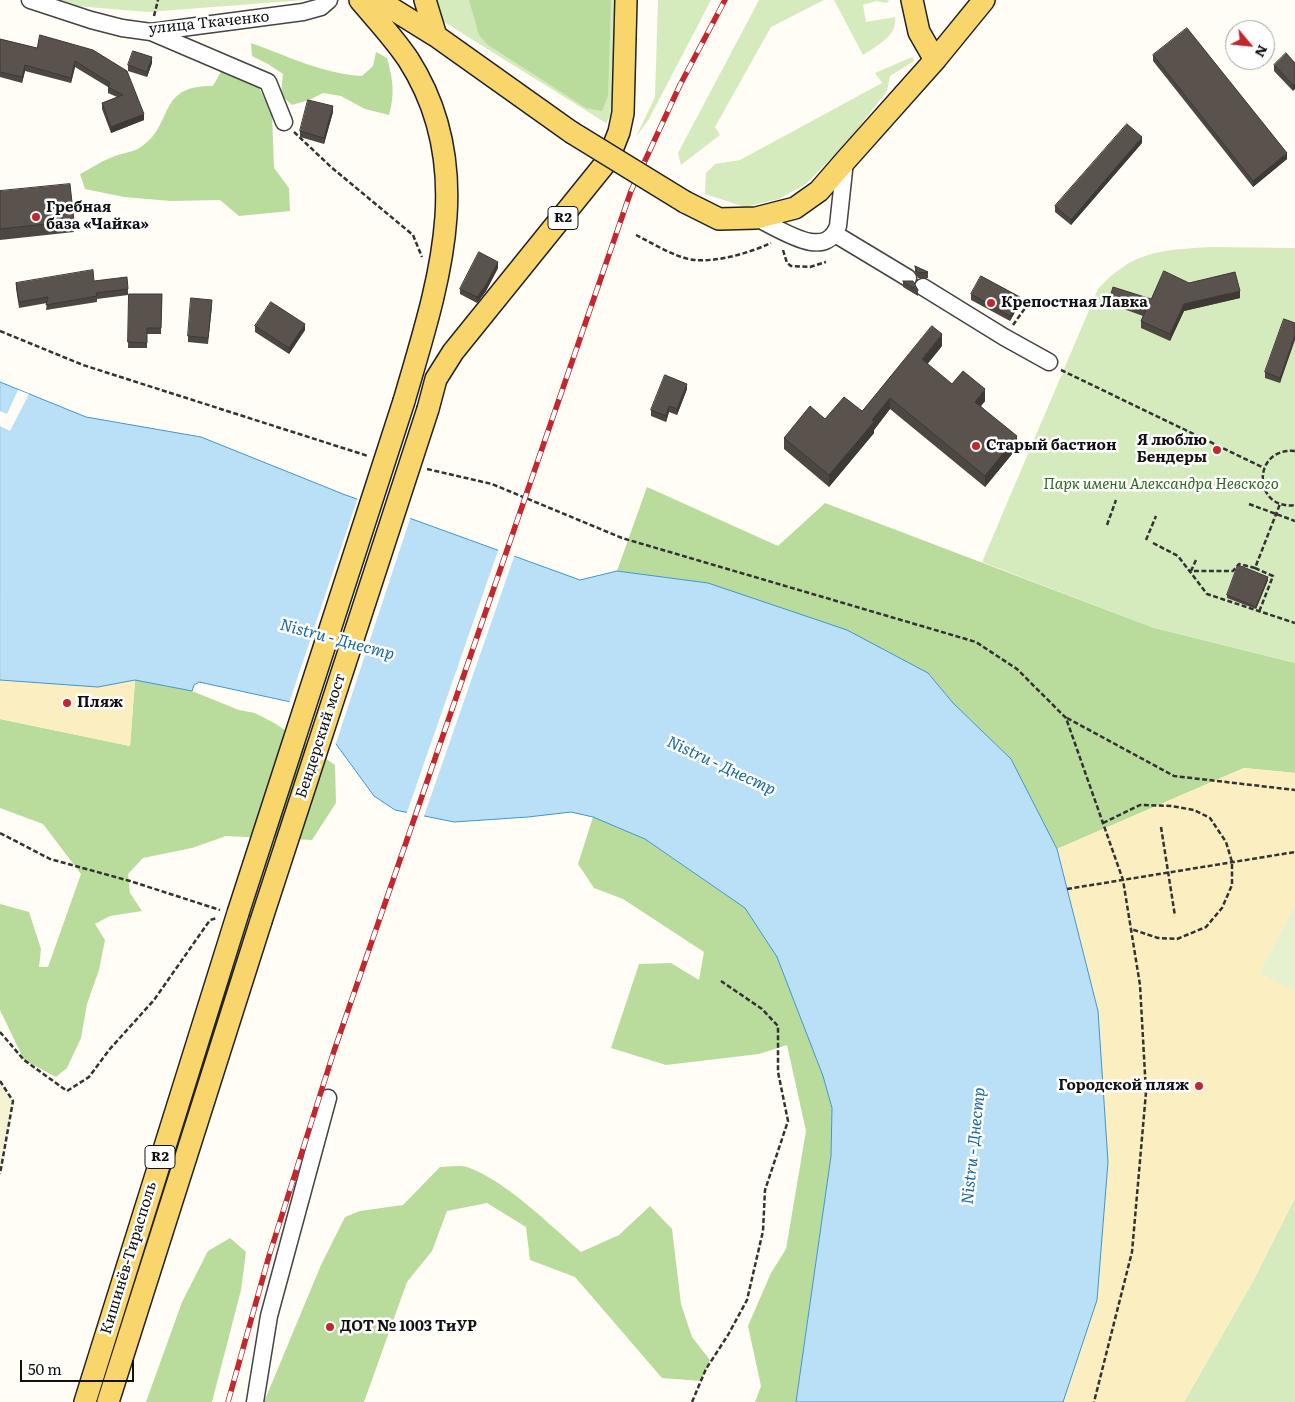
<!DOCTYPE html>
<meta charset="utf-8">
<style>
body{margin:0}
#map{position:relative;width:1295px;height:1402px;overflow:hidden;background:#fffdf5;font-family:Literata,serif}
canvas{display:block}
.north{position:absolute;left:1225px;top:20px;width:50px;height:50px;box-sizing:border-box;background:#fff;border:1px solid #a0a0a0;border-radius:50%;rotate:118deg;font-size:14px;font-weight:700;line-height:20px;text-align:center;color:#111}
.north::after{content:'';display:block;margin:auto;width:18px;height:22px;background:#c4262e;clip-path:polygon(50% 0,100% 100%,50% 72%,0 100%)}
.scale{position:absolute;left:20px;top:1360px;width:114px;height:22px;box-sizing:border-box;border:2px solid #111;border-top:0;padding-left:6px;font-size:15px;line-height:18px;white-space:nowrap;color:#111;-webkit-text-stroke:4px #fff;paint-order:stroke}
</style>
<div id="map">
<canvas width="1295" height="1402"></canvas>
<div class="north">N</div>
<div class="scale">50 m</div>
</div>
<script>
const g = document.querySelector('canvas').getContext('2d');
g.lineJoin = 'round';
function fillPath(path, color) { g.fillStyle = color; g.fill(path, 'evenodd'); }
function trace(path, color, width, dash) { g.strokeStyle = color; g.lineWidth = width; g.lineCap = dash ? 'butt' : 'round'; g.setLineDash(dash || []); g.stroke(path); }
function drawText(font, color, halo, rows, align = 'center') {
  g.font = font + ' Literata,serif'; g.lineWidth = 5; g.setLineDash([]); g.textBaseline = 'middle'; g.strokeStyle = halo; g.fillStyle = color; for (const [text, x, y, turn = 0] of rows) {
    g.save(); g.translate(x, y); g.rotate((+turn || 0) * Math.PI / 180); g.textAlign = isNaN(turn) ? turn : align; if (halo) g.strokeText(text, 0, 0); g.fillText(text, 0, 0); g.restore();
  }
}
fillPath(new Path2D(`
 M0 1081 13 1101 0 1174Z`), '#f6f3d4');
fillPath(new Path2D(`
 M59 0H305L148 12 76 6Z
 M431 0H616V63L610 116 606 123 441 20Z
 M658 0H711L649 119 636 137 655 97Z
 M759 0H824L771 27 715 127 720 135 681 165 678 153Z
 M834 0H889L887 3 876 1 863 5 866 22 895 17C898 36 876 46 863 55Z
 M912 57 914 61 890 76 887 91 848 141 806 184 779 199 745 207 705 194 706 173 715 164 740 160 882 83 875 73Z
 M1212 247 1295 248V663L1154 628 982 562 1098 289C1133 250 1163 250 1212 247Z
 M1295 1198V1402H1184L1253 1281Z`), '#d5ebbd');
fillPath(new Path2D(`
 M469 0H611L608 96 602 111 586 108 488 45 479 35Z
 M251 43C288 56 323 74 362 76L373 66 376 52 387 58C393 79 395 95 389 115L365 109 341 96 323 93 309 100 292 105 281 95 283 74 268 64 252 56Z
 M224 66 243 74 259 88 272 113 274 168 289 188 290 211 239 216 220 200 171 201 124 197 85 189 80 174C92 168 103 160 115 156 123 153 134 152 141 147 175 124 156 85 213 86Z
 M647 487 778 546 825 503 1154 628 1295 663V773L1244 768 1057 849 1011 759 953 703 928 673 708 583 617 571Z
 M135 680 192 691 239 710 255 713 276 724 335 765 336 803 312 840 226 836 192 848 143 858 128 874 130 893 142 911 110 916 95 924 105 940 99 970 87 1004 81 1038 67 1068 56 1077 24 1060 0 1010V904L29 912 41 949 39 967H48L81 874 43 824 0 808V719L130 746Z
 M593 817 645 839 745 908 777 957 823 1076 832 1109 831 1156 796 1402H755L761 1386 748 1326 771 1273 786 1249 806 1131 787 1045 759 1054 666 1065 611 1048 639 964 671 963 699 980 704 952 623 899 594 888 578 864Z
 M440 1167C448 1167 459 1165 467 1167 505 1180 551 1226 581 1252L619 1235 650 1206 672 1229 681 1304 692 1337 710 1360 701 1381 662 1378 575 1277 530 1260 526 1227 487 1203 447 1211 432 1251 407 1282 364 1402H264L321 1265 345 1217 360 1211 403 1205Z
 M230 1238 246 1252 241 1290 212 1402H146L182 1302 208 1251Z`), '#b9dc9c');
fillPath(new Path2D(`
 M0 680 98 687 135 680 130 746 0 719Z
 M1244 768 1295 773V1198L1253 1281 1184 1402H1063L1097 1300 1098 1011 1057 849Z`), '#fbeec1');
fillPath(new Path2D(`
 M1295 905V991L1260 973Z`), '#e6f2cf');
const water = new Path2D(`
 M0 382 86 417 201 437 343 494 580 580 617 571 708 583 847 630 928 673 953 703 1011 759 1057 849 1098 1011 1108 1162 1097 1300 1063 1402H796L831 1156 832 1108 823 1076 777 957 745 908 645 839 593 817 571 812 528 817 454 822 395 810 374 796 336 744 300 704 199 682 194 685 192 691 135 680 98 687 0 680Z`);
fillPath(water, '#b9e0f7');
trace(water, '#3f96cf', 1);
fillPath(new Path2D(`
 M18 390 29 394 10 431 0 426V411L7 414Z
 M358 497 411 516 335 746 298 706 289 703Z
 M499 548 515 554 423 819 406 815Z`), '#fffdf5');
const minor = new Path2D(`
 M30 0 91 20 122 28 151 32 303 12 321 7 329 0
 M151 32 268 82 284 122
 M756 218C781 229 825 262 838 226L845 161
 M835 234 908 278
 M923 287 1004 337 1049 362
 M255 1402 269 1316 328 1098`);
const major = new Path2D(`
 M360 0C376 19 394 38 408 59 479 169 437 287 404 401
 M378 0 436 36 571 132
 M425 0 436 36
 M912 0 919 32 935 60
 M685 202 719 219 756 218 795 208 819 191 845 161 935 60 984 0
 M428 409 436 379 453 352 608 160 619 132 623 113 626 0
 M85 1402 238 913
 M108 1402 261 921`);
trace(minor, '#444', 19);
trace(major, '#222', 24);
trace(new Path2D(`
 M154 16 158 0
 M294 132 331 167 413 235 422 257
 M636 235C654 244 674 257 694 260 719 262 749 253 771 243
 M783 250 787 263 791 266 810 267 826 262
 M1013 325 1028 304
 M0 331 83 365 368 456
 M1061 370 1264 468
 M1295 451C1251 447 1253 511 1295 505
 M427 469 492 484 622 538 976 642 1017 669 1066 718 1123 880 1140 985 1146 1092 1132 1252 1094 1402
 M1249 504 1295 521
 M1107 525 1116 500
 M1146 540 1156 516
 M1153 543 1178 556 1207 594 1295 623
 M1196 560 1191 571H1233L1239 564 1255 568 1280 504
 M1255 568 1273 576 1259 612
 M1067 718 1174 776 1295 790
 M1103 823 1140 805 1171 806 1194 810 1210 818 1226 842 1232 862V885L1222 908 1206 927 1177 939 1158 938 1131 929
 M1161 827 1175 916
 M0 833 50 859 130 881 220 910
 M1067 889 1295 852
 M0 1032 24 1060 67 1091 89 1077 109 1050 154 1000 210 920 217 918
 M0 1081 13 1101 0 1174
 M692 1402 706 1369 728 1335 747 1300 763 1231 765 1190 788 1121 778 1072V1026L762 1009 721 981`), '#333', 2.5, [5, 2.5]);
trace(minor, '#fff', 16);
trace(major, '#f9d66b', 21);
const rail = new Path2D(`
 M228 1402 269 1256 334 1051 631 191 680 85 725 0`);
trace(rail, '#c4262e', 5.5);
trace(rail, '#fff', 4, [11]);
const majorBridge = new Path2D(`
 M571 132 685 202
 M238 913 404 401
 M261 921 428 409`);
trace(majorBridge, '#222', 24, []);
trace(majorBridge, '#f9d66b', 21);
fillPath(new Path2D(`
 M0 39 37 48 93 50 144 120 111 133 102 109V103L117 97 108 93V87L75 67 71 83 25 71 22 83 0 77Z
 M1153 55 1287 159 1253 187 1153 61Z
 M152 63 147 77 128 71V65Z
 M1295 63 1293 91 1274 71V65Z
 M333 112 324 144 300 137V131Z
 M1142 143 1071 225 1055 212V206Z
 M0 191 74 221V232L0 240Z
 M915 266 928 272V278H918L915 272Z
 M498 268 486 291 477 303 460 294V289Z
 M94 281 128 289V295L97 299V302L46 310 47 303 19 308 16 288V283Z
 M903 281 918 290V296L903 287Z
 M1189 283 1240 298 1184 311 1170 341 1141 328V321L1143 316 1110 304V297L1151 299Z
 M129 294H162L161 334H147V348H128Z
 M971 294 1020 303 1010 321 971 300Z
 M212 306 208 344 188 342V336Z
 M1295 323 1280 383 1265 378V372Z
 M255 326 305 330 289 354 255 332Z
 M942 346 927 364 952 384 985 401 981 406 1017 448 985 487 890 409 874 430V433L829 487 784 449V438L825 419 862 411Z
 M687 389 677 415 669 412 666 422 651 416V410Z
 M1268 580 1256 609 1227 598V595Z`), '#4d4742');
fillPath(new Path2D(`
 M152 57V63L147 77V72Z
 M75 61V67L71 83V78Z
 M25 65V71L22 83V77Z
 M1295 83V89L1293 91V85Z
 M333 106V112L324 144V138Z
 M144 114V120L111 133V127Z
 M1142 137V143L1071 225V220Z
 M1287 153V159L1253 187V181Z
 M498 262V268L486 291 477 303V297Z
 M1240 291V298L1184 311 1170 341V334L1184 304Z
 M1020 297V303L1010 321V316Z
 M305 324V330L289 354V348Z
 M942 334V346L922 371V359Z
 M1295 335V340L1280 383V378Z
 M687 384V389L677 415V409Z
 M985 389V401L975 413V402Z
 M890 398V409L874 430V433L829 487V475Z
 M669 406V412L666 422V416Z
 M1017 436V448L985 487V476Z
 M1268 577V580L1256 609V607Z`), '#3f3936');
const building = new Path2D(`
 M1187 28 1287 153 1253 181 1153 55Z
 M40 35 93 50 127 71 144 114 111 127 102 103 123 95 108 87 110 83 75 61 71 78 25 65 22 77 0 72V39L37 48Z
 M133 51 152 57 147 72 128 65Z
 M1286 53 1295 63V83L1293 85 1274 65Z
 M308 100 333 106 324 138 300 131Z
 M1127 124 1142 137 1071 220 1055 206Z
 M70 184 74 221 0 229V191Z
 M479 252 498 262 486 285 477 297 460 289Z
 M915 266 928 272 918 273Z
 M93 270 94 281 127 277 128 289 96 293 97 296 46 305 48 297 19 302 16 283Z
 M1164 271 1189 283 1235 272 1240 291 1184 304 1170 334 1141 321 1146 310 1110 297 1113 287 1151 299Z
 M981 276 1020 297 1010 316 971 294Z
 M903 281H913L918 290Z
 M129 294H162L161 328H147V343L128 342Z
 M191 298 212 300 208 338 188 336Z
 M271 302 305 324 289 348 255 326Z
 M1284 319 1295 323V335L1280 378 1265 372Z
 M932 326 942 334 922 359 952 384 963 371 985 389 975 402 1017 436 985 476 890 398 872 420 874 422 829 475 784 438 810 406 825 419 844 397 862 411Z
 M665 375 687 384 677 409 669 406 666 416 651 410Z
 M1238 565 1268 577 1256 607 1227 595Z`);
fillPath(building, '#5a524d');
trace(building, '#3f3936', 1);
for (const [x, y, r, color] of [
 [36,217,5,"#c4262e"],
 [991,303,5,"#c4262e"],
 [976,446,5,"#c4262e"],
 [1217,450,5,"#c4262e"],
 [67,703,5,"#c4262e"],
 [1199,1086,5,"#c4262e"],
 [330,1327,5,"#c4262e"]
]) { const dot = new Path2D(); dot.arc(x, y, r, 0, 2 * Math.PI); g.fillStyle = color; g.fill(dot); trace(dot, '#fff', 2); }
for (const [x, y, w] of [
 [563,218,30],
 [160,1157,30]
]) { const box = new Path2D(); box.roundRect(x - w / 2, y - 11.5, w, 23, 4); g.fillStyle = '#fff'; g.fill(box); trace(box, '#111', 1); }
drawText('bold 14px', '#111', null, [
 ["R2",563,218],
 ["R2",160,1157]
]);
drawText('15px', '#111', '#fff', [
 ["улица Ткаченко",209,23,-6],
 ["Бендерский мост",321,736,-72],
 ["Кишинёв-Тирасполь",129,1258,-73]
]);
drawText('bold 15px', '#111', '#fff', [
 ["Гребная",46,208],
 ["база «Чайка»",46,225],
 ["Крепостная Лавка",1001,303],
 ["Я люблю",1207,441,"right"],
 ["Бендеры",1207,458,"right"],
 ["Старый бастион",986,446],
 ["Пляж",77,703],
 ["Городской пляж",1189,1086,"right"],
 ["ДОТ № 1003 ТиУР",340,1327]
], 'left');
drawText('italic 15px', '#2f6b1f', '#fff', [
 ["Парк имени Александра Невского",1161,485]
]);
drawText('italic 16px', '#1768a6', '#fff', [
 ["Nistru - Днестр",337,640,15],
 ["Nistru - Днестр",721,766,25],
 ["Nistru - Днестр",974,1146,-84]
]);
</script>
